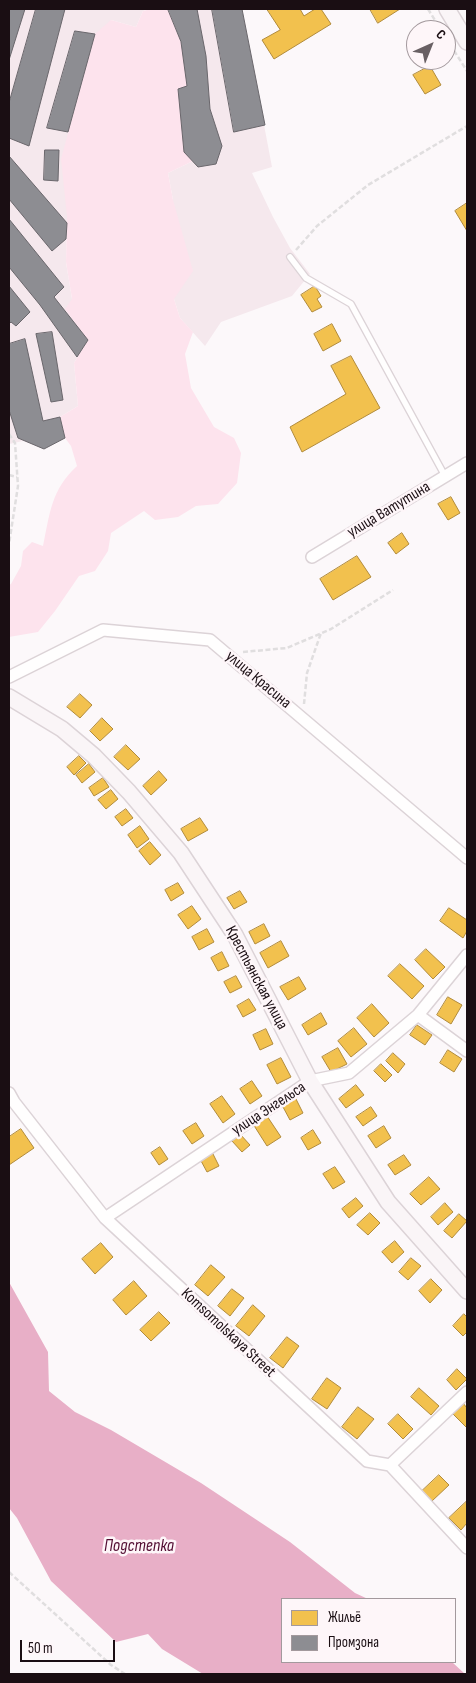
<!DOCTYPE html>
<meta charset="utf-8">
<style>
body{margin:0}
#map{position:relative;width:476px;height:1683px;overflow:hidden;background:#fcf8fa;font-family:"Sofia Sans Condensed",sans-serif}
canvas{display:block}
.frame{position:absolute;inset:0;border:10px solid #1a0e13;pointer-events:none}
.legend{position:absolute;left:281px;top:1598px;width:175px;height:65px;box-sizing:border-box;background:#fef6f9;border:1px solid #a3999d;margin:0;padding:6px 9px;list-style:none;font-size:15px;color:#1a0e13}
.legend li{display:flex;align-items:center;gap:10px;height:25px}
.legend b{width:25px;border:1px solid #a3999d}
.north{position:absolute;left:406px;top:20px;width:50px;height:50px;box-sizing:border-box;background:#fef6f9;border:1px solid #a3999d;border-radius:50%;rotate:44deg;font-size:14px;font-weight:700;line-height:20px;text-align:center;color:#1a0e13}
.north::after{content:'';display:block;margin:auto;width:18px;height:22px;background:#696064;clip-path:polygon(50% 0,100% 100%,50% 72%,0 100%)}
.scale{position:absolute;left:20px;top:1640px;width:95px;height:22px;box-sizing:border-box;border:2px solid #1a0e13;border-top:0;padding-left:6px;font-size:15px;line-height:18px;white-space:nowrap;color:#1a0e13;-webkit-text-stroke:4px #fef6f9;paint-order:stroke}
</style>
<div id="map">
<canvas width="476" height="1683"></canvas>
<div class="frame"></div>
<ul class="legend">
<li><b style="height:14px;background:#f2c14e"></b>Жильё</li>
<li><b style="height:14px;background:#8d8d92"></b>Промзона</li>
</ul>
<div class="north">С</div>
<div class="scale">50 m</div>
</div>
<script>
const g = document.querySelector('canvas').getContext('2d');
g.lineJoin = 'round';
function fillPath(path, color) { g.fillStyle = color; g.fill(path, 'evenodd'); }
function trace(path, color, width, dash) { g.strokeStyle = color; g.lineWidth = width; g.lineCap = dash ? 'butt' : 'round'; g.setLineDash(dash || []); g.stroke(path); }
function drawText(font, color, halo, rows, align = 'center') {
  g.font = font + ' "Sofia Sans Condensed",sans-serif'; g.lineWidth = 5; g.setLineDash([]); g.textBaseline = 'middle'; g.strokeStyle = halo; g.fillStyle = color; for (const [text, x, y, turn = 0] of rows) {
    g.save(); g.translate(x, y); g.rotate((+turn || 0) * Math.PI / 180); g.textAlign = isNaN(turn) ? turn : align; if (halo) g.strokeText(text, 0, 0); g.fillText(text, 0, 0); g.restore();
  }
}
fillPath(new Path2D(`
 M9 9H151L143 11 136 27 111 20 67 216 66 262 72 299 88 340 74 363 78 406 60 417 65 438 44 449 23 441 9 444Z
 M168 9H242L272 167 252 173 273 217 290 248 310 274 292 296 221 322 205 346 180 318 174 299 173 200 168 173 193 161 184 152 178 89 181 42Z`), '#f5e8ed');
fillPath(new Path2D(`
 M151 9H168L181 42 187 86 178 89 193 161 168 173 173 200 193 271 174 299 180 318 193 332 185 354 191 388 214 427 234 438 241 453 237 483 218 504 196 506 178 517 155 520 144 511 111 533 108 551 95 571 79 576 55 611 38 632 9 637V585L11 584 21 566 23 551 32 542 43 546C50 513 51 490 77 466L71 446 65 438 60 417 78 406 74 363 88 340 65 309 72 299 66 262 67 216 61 159 95 34 111 20 136 27 143 11Z`), '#fde3ed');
fillPath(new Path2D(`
 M9 1282 48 1352 49 1391 75 1412 111 1430 201 1483 290 1542 355 1593 368 1599H282V1662H452L465 1674H203L162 1649 148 1634 116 1642 51 1581 17 1518 9 1508Z`), '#e8afc7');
const homes = new Path2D(`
 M267 9H300L304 16 315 9H321L331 24 274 59 262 40 280 30Z
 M370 9H400L378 23Z
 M430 66 441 85 425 94 413 75Z
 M467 203V231L455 211Z
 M315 286 321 296 317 299 322 307 312 312 301 295Z
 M332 324 341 341 323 351 314 334Z
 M351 356 380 408 302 452 290 427 346 394 331 366Z
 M451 497 460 513 448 520 438 504Z
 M402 533 409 544 396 554 388 543Z
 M357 556 371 577 333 600 320 579Z
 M80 694 92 705 80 718 67 707Z
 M102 718 113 729 100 741 90 731Z
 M126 745 140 759 128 770 114 757Z
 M79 756 86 763 74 775 67 767Z
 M89 764 95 772 82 783 76 775Z
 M159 771 167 780 151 795 143 786Z
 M103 778 109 787 94 796 89 788Z
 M111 790 118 799 106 809 98 800Z
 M126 809 133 818 122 826 115 817Z
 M200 818 208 830 188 841 181 829Z
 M140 826 149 839 137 848 128 835Z
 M150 842 161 855 150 865 139 851Z
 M178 883 184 893 171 901 165 890Z
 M240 891 247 902 234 909 227 898Z
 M192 906 201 919 188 929 178 915Z
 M449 908 467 920V931L463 938 440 921Z
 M264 924 270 936 255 944 249 932Z
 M207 929 214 942 199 950 192 937Z
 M281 941 289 956 268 968 260 953Z
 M426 949 445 967 433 979 415 960Z
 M222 952 229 966 218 971 211 958Z
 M400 964 424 986 412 999 388 976Z
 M236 976 242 987 230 993 224 982Z
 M299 977 306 989 288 1000 280 987Z
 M448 997 462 1005 451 1024 437 1015Z
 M249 999 256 1010 243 1017 237 1006Z
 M372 1004 389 1023 374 1037 357 1018Z
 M321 1013 327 1024 308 1035 302 1025Z
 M417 1025 432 1035 425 1045 410 1035Z
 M354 1028 367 1044 351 1057 338 1041Z
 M266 1029 273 1044 260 1050 253 1035Z
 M338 1048 347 1064 331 1072 322 1057Z
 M448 1050 462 1059 454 1072 440 1063Z
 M393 1053 405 1064 398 1073 386 1061Z
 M281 1058 291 1077 277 1084 267 1065Z
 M381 1064 392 1075 385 1082 374 1071Z
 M252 1081 262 1096 250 1104 240 1089Z
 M356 1085 364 1095 346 1108 339 1099Z
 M222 1096 235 1114 223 1123 210 1104Z
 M296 1099 303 1113 290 1120 283 1107Z
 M371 1107 377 1116 363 1126 356 1117Z
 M267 1116 281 1137 267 1146 253 1124Z
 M196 1123 204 1136 192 1144 183 1131Z
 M384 1126 391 1138 376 1148 368 1136Z
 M21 1129 34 1148 9 1165V1137Z
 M313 1130 321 1143 308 1150 301 1138Z
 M240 1134 250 1145 242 1152 232 1141Z
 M160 1147 168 1159 159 1165 151 1153Z
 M212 1152 219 1166 207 1172 200 1159Z
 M404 1155 411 1165 395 1175 388 1165Z
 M335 1167 345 1182 333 1189 323 1174Z
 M429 1177 440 1189 421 1205 410 1194Z
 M356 1198 363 1206 349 1218 342 1209Z
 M445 1203 453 1212 438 1225 431 1217Z
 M370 1213 380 1223 368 1235 357 1225Z
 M459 1214 467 1221 452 1238 444 1231Z
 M395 1241 404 1252 392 1263 382 1252Z
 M101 1243 113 1257 95 1274 82 1259Z
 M411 1258 421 1266 408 1280 399 1272Z
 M211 1265 225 1277 208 1296 195 1285Z
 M431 1279 442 1290 430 1303 419 1291Z
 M134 1281 147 1296 126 1315 113 1300Z
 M232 1289 244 1298 230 1316 218 1306Z
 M253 1305 265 1316 249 1336 236 1326Z
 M159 1312 170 1323 151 1341 140 1330Z
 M464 1314 467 1317V1332L463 1336 453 1326Z
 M287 1337 299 1346 283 1368 270 1358Z
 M457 1369 467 1379 456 1390 447 1380Z
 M327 1378 341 1388 327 1409 312 1399Z
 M419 1388 439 1406 431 1415 411 1397Z
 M463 1403 467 1408V1428L452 1413Z
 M358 1407 374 1419 357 1439 342 1427Z
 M398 1414 413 1429 403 1439 388 1424Z
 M439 1475 449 1485 432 1501 422 1491Z
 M466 1502 467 1504V1523L461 1530 449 1518Z`);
fillPath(homes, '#f2c14e');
trace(homes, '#b18b3c', 1);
const industry = new Path2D(`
 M9 9H25L9 60Z
 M36 9H65L29 146 9 138V103Z
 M168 9H197L206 56 210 109 222 146 216 164 198 167 184 152 178 89 187 86 181 42Z
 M212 9H242L265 125 234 132Z
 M75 31 95 34 68 132 47 128Z
 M45 150H59L58 181 44 180Z
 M9 156 67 223 66 239 52 251 9 199Z
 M9 219 64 287 54 297 88 340 77 357 40 305 9 267Z
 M9 286 30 312 16 326 11 322 9 324Z
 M52 332 63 400 51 402 36 334Z
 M25 339 43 421 60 417 65 438 44 449 18 438 9 410V344Z`);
fillPath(industry, '#8d8d92');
trace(industry, '#6a676c', 1);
const lane = new Path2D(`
 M290 257 306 278 351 304 445 476`);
const street = new Path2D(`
 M312 557 467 463
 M9 677 103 630 210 640 467 858
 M418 1015 467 1051
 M9 1093 14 1102 105 1218 367 1461 390 1465 467 1548
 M105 1218 310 1081 349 1073 418 1015 467 955
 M390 1465 467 1392`);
const secondary = new Path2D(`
 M447 9 467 42
 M9 697 62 729 94 756 129 792 181 853 235 935 310 1081 388 1202 467 1291`);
trace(lane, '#dcd3d7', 8);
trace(street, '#dcd3d7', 14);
trace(secondary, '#dcd3d7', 18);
trace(new Path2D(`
 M428 9 441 30
 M446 38 467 71
 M296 250 317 226 368 185 467 126
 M9 434 15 443 18 486 9 544
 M9 475 17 477
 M243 652 287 648 331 629 393 590
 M304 704 307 673 321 633
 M9 1572 111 1665 125 1674`), '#e0dedf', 2.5, [5, 2.5]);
trace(lane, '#fffefe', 5.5);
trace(street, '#fffefe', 11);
trace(secondary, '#faf5f7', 15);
drawText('16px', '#1a0e13', '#fef6f9', [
 ["улица Ватутина",389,510,-31],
 ["улица Красина",258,680,40],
 ["Крестьянская улица",256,978,62],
 ["улица Энгельса",269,1109,-33],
 ["Komsomolskaya Street",228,1333,43]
]);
drawText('italic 18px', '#530e33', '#fef6f9', [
 ["Подстепка",139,1546]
]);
</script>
